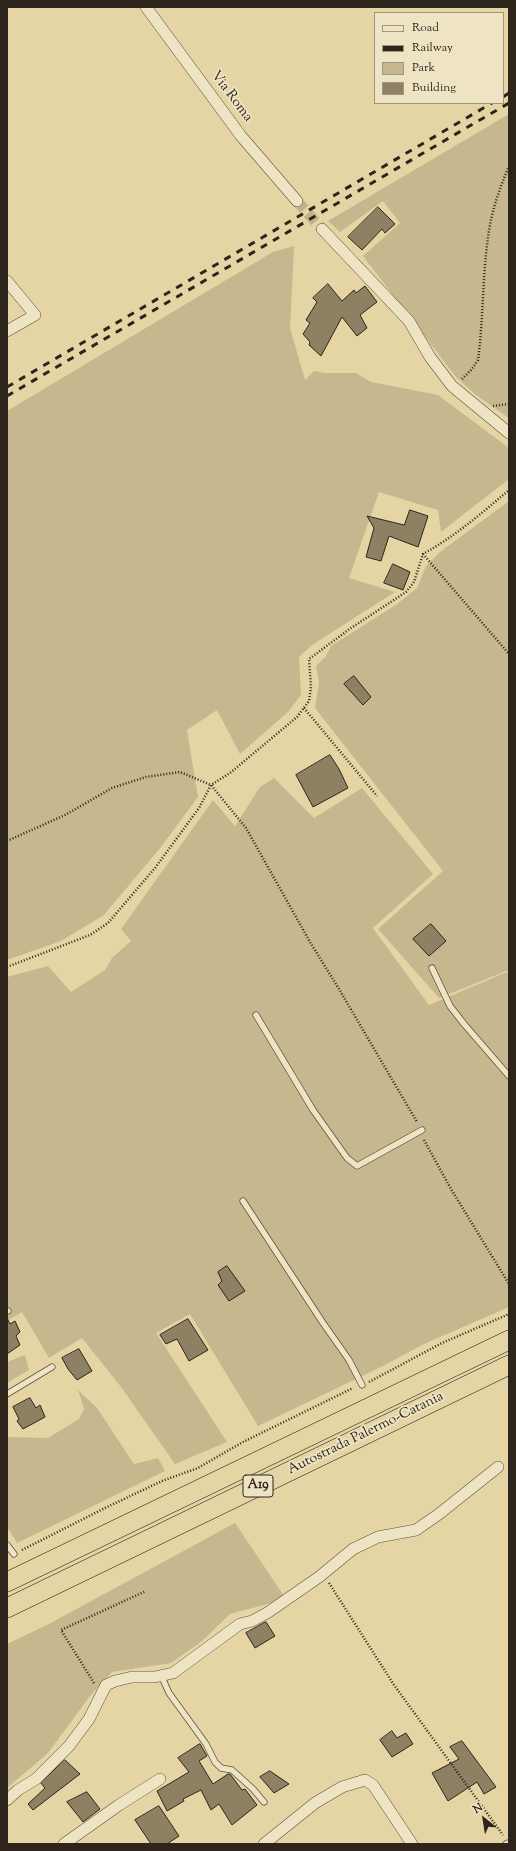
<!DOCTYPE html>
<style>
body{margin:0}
#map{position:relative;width:516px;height:1851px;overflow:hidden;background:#e5d5a5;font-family:"Sorts Mill Goudy",serif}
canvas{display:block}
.frame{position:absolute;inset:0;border:8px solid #2d241b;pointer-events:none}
.legend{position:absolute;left:374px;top:12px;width:130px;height:92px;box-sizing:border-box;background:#eee4c4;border:1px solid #a19780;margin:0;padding:5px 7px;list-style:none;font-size:12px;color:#2d241b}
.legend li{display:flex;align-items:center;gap:8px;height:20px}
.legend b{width:20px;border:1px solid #a19780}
.north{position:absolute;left:464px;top:1799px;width:40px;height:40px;-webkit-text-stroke:3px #eee4c4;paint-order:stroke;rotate:330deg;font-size:11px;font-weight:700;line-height:16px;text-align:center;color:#2d241b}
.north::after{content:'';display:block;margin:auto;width:14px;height:18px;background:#2d241b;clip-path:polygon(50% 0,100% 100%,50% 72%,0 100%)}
</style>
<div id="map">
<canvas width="516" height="1851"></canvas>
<div class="frame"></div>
<ul class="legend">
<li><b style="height:5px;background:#eee4c4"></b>Road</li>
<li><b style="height:5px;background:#2d241b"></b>Railway</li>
<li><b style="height:11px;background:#c6b78e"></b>Park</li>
<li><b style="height:11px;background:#8d8063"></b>Building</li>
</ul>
<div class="north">N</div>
</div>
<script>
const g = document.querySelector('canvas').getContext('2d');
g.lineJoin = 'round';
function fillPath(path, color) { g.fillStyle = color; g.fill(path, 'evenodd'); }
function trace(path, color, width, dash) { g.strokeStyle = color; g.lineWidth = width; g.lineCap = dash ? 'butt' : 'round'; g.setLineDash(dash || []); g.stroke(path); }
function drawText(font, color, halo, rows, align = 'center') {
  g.font = font + ' "Sorts Mill Goudy",serif'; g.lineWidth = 3.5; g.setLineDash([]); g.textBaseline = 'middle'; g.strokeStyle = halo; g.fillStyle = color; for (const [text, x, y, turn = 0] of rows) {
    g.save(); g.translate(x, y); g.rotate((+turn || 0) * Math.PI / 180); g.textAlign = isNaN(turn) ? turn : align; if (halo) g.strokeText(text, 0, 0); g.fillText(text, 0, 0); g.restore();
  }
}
fillPath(new Path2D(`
 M509 114V418L476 395 456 377 363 256 400 223 383 201 340 232 328 221Z
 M294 246 290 328 305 380 314 371 325 373H356L371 382 438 395 509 448V479L441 532 438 510 379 492 349 578 395 592 312 645 299 657 301 695 288 712 240 754 217 710 187 730 198 797 161 847 104 915 61 941 7 960V411L273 252Z
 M509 501V970L439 998 378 929 443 871 315 708 319 683 316 666 326 656 331 646 397 604 417 588 426 566 440 552Z
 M274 778 314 818 362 788 433 874 373 928 429 1005 507 972 509 975V1307L424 1344 383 1366 258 1426 190 1314 156 1333 227 1442 175 1464 121 1387 82 1338 49 1358 22 1312 7 1321V977L48 966 71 992 105 970 112 958 131 941 121 929 213 800 235 826 260 787Z
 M25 1355 29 1370 7 1383V1362Z
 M78 1390 97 1408 134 1464 158 1458 165 1471 17 1543 7 1527V1437L48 1438 79 1419 84 1409Z
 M235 1523 286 1599 230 1614 201 1642 171 1663 112 1672 90 1696 48 1753 7 1788V1644L49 1624Z`), '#c6b78e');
const building = new Path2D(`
 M378 207 395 224 385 233 382 229 362 250 348 237Z
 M328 284 342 301 354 290 356 293 365 286 377 302 360 315 367 328 357 336 342 317 321 356 309 345 310 342 303 334 310 323 306 320 317 302 313 298Z
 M410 510 428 516 418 547 389 536 381 561 366 557 374 528 367 516 404 525Z
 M393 564 410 572 403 590 384 583Z
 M354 676 371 697 363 705 344 684Z
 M330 755 339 769 348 788 313 807 296 775Z
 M431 924 446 941 429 956 413 939Z
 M227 1266 245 1291 229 1301 218 1285 222 1281 218 1272Z
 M7 1318 10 1324 15 1321 20 1332 16 1336 20 1345 7 1354Z
 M188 1319 208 1350 189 1361 177 1339 166 1344 160 1335Z
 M79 1349 92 1371 77 1380 68 1369 62 1358Z
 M30 1398 36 1408 40 1405 45 1417 23 1429 17 1421 19 1419 13 1407Z
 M266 1622 275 1636 255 1648 246 1633Z
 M392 1731 397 1738 406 1733 413 1744 392 1757 380 1740Z
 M462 1741 496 1787 484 1794 477 1782 448 1801 432 1773 459 1759 450 1747Z
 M200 1744 207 1756 199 1761 213 1784 228 1774H230L242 1790 245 1789 257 1805 232 1825 219 1804 211 1810 201 1790 183 1799 184 1801 167 1811 157 1791 189 1772 178 1758Z
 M65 1760 80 1774 33 1810 28 1804 45 1788 41 1783Z
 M270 1771 289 1784 274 1793 260 1777Z
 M87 1792 100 1809 83 1822 67 1802Z
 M159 1806 179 1836 167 1844H151L135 1820Z`);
fillPath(building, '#8d8063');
trace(building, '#2d241b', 1);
trace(new Path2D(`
 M297 201 322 229`), '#c0b289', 11, [11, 5.5]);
const lane = new Path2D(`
 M432 968 450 1006 464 1024 509 1076
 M256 1015 313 1110 347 1158 357 1166 422 1130
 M243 1201 323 1323 349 1360 362 1385
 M7 1311H8
 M7 1394 52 1367
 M7 1545 14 1554
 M161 1675 169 1693 206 1744 215 1762 221 1768 232 1770 253 1789 264 1802
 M506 1844 508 1843`);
const street = new Path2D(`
 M146 7 241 136 297 201
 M322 229 409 321 430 357 452 386 509 433
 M7 281 35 315 7 331
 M7 1800 18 1790 36 1779 69 1746 89 1719 106 1685 115 1681 132 1677H155L173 1673 240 1624 252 1621 267 1613 319 1577 353 1549 378 1537 416 1530 439 1514 498 1467
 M64 1844 119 1805 160 1779
 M264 1844 315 1803 342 1787 365 1780 373 1785 412 1844`);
const highway = new Path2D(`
 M7 1582 509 1340
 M7 1608 509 1365`);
trace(lane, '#5b503e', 7);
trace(street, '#5b503e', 12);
trace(highway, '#2d241b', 20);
trace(new Path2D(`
 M462 379 472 369 478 360C484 315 482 269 490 225 494 204 501 185 509 166
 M493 406 509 404
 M423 554 509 654
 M304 708 377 796
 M7 841 65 815 112 788 146 777 180 772 211 785 246 828 310 942 339 989 417 1122
 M7 967 90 935 108 923 155 868 199 808 211 785 230 773 297 717 309 701 311 687 309 659 351 628 406 592 414 582 423 554C454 537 482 513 509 490
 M424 1140 451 1189 509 1284
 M369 1382 442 1343 509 1314
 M22 1550 105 1508 162 1481 198 1468 243 1442 353 1388
 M329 1583 394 1685 503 1835
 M94 1683 61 1630 146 1591`), '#2d241b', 2.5, [1, 2]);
trace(lane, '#eee4c4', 5.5);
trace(street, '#eee4c4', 11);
trace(highway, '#e5d5a5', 19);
trace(new Path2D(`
 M503 97 509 93
 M7 387 492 103
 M7 396 509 103`), '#2d241b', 3, [7, 7]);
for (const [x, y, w] of [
 [258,1486,30]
]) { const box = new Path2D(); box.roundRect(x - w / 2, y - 11, w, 22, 3); g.fillStyle = '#eee4c4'; g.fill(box); trace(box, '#2d241b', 1); }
drawText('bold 13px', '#2d241b', null, [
 ["A19",258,1486]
]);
drawText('14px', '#2d241b', '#eee4c4', [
 ["Via Roma",231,97,53],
 ["Autostrada Palermo-Catania",366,1434,-26]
]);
</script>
